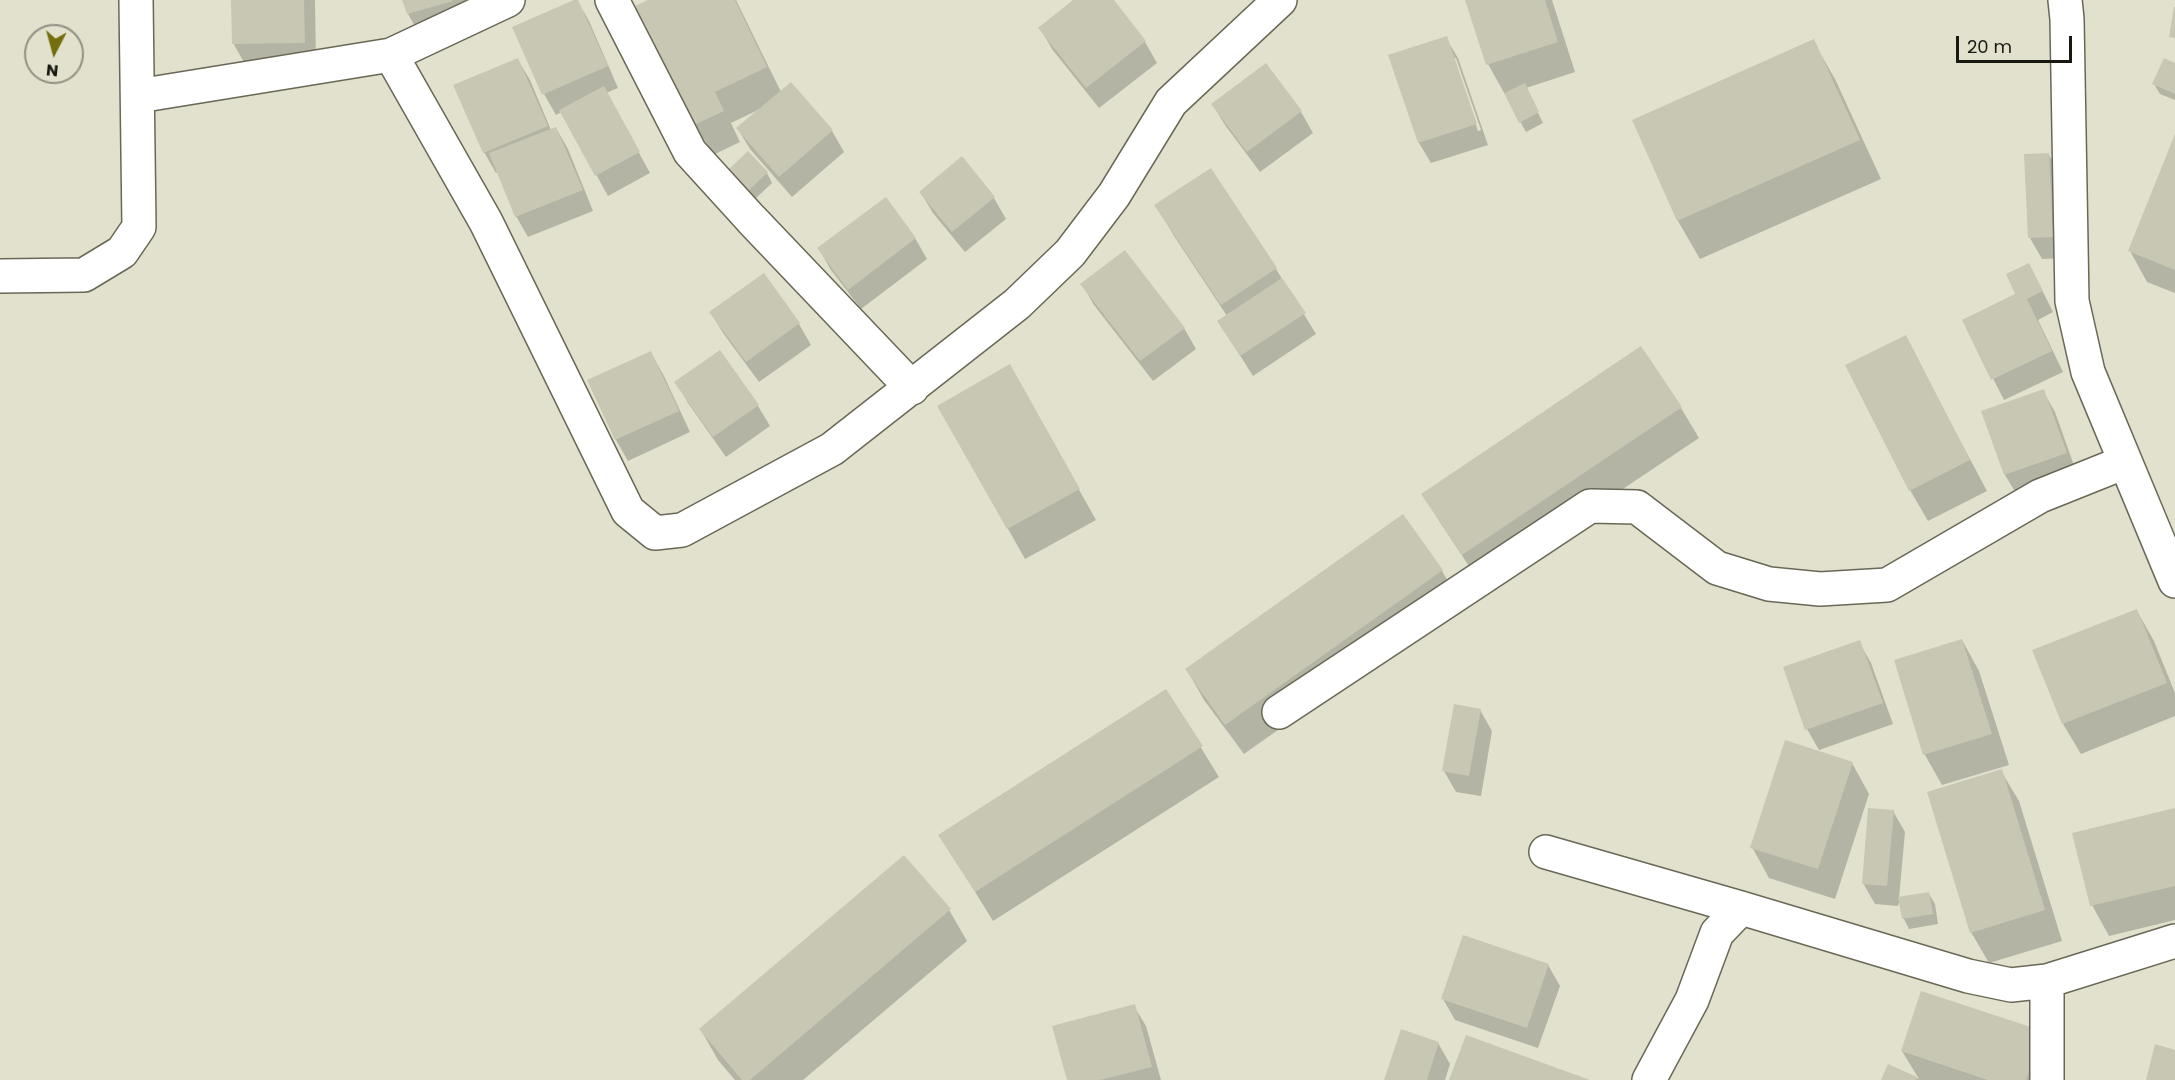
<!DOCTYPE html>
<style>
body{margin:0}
#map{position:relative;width:2175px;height:1080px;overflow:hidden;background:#e1e1cd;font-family:Poppins,sans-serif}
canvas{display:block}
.north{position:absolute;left:24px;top:24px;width:60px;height:60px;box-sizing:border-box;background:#e1e1cd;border:2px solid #919182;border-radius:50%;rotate:186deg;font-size:16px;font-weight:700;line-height:24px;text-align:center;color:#191912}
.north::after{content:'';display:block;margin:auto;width:21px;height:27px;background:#746e0e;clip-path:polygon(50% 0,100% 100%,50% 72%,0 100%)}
.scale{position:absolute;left:1956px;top:36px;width:116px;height:27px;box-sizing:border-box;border:3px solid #191912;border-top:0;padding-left:8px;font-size:18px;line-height:21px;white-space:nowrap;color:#191912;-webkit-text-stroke:4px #e1e1cd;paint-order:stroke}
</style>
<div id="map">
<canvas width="2175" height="1080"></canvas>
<div class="north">N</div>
<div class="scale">20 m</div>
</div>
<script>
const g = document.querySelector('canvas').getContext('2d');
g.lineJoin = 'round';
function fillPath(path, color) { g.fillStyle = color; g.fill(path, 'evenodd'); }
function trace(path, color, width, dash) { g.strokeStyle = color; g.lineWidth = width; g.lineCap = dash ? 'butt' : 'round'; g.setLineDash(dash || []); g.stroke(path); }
fillPath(new Path2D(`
 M233 0H315L316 63 245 64 233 43Z
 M404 0H480L420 35 408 14Z
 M577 0 589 21 618 88 606 93 650 173 608 196 562 112 556 115 544 94 514 28Z
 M652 0H736L781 92 832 131 844 152 792 197 750 149 738 129 760 109 731 123 740 142 713 155 695 124Z
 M1076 0H1112L1145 42 1157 63 1099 108 1052 49 1040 28Z
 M1467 0H1552L1575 72 1526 88 1543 123 1526 132 1488 64Z
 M1446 38 1458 58 1488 145 1431 163 1419 143ZM1453 58H1456L1481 130 1478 131Z
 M1813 41 1835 79 1881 179 1700 259 1678 221 1634 121Z
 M518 60 530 80 551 130 556 128 568 149 593 211 528 237 516 216 498 172 496 173 484 152Z
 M2175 64V100L2160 94 2154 84Z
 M1266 65 1301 112 1313 133 1260 172 1225 125 1213 105Z
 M2175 138V293L2147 282 2130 251Z
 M2049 155 2061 176 2065 258 2042 259 2030 238Z
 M962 158 994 198 1006 219 965 252 933 213 921 193Z
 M767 173 772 183 754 200 735 180Z
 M1156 205 1276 269 1316 334 1253 376 1219 322 1227 316 1174 236Z
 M915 238 927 259 861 309 831 270 819 249Z
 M1082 284 1184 328 1196 349 1153 381 1094 305Z
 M2040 286 2053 312 2038 320 2063 372 2004 400 1964 321Z
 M711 313 799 324 811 345 759 382 723 333Z
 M1905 337 1987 491 1928 521 1910 490Z
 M651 353 663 374 690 432 628 461 616 440 589 381Z
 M676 382 758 406 770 426 726 457 688 403Z
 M2043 391 2055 412 2077 474 2017 495 2005 475 1983 412Z
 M1027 397 1096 520 1025 559 939 406Z
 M1681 408 1699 438 1481 584 1441 524 1423 494Z
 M1403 516 1442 571 1460 601 1244 754 1204 700 1187 670Z
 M2137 611 2154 641 2175 693V716L2081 754 2063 724Z
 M1962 640 1979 671 2009 765 1942 785 1925 755 1895 661Z
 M1859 642 1871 663 1893 724 1819 750 1807 729Z
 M1166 691 1219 777 993 921 940 835Z
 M1480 710 1492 731 1481 796 1456 792 1444 771Z
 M1852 763 1869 794 1835 899 1769 878 1752 847Z
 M2001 771 2019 801 2062 941 1989 963 1971 932Z
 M2175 810V920L2109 936 2092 905Z
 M1893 811 1905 832 1899 898 1929 894 1935 904 1938 924 1909 929 1904 919 1900 899 1898 906 1875 904 1863 883Z
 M949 910 967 941 803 1080H735L718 1060 701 1030Z
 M1548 965 1560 986 1538 1048 1455 1020 1443 999Z
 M1134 1006 1146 1026 1161 1080H1068Z
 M2042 1032 2054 1080H1883L1888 1066 1919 1079 1902 1051Z
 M1438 1043 1450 1064 1445 1080H1386Z`), '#0003');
fillPath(new Path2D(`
 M231 0H304L305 43 232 44Z
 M402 0H452L453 1 407 14Z
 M574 0H578L608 66 542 95 512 27Z
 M648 0H735L767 67 715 92 724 111 694 125 635 6Z
 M1073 0H1114L1146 41 1086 88 1038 28Z
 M1465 0H1545L1558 42 1486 65Z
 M2174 7H2175V38L2169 37Z
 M1447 36 1477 124 1418 143 1388 55Z
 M1814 39 1860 140 1677 221 1632 120Z
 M518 58 548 126 483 153 453 85Z
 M2164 58 2175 63V94L2152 84Z
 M1266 63 1302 111 1247 152 1211 104Z
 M791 82 833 130 779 177 736 128Z
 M1525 83 1539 112 1519 123 1504 93Z
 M604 86 640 152 595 176 559 110Z
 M556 127 583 190 515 217 489 153Z
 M2175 134V270L2128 251Z
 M748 151 768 172 748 191 728 170Z
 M2049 153 2053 237 2028 238 2024 154Z
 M962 156 995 197 952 232 919 192Z
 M1211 168 1277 268 1221 305 1154 205Z
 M886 197 916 238 848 290 817 248Z
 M1125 250 1185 328 1140 361 1080 284Z
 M2029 263 2043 291 2027 299 2052 351 1991 380 1962 320 2015 294 2006 274Z
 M764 273 800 323 746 362 709 312Z
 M1282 278 1306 313 1240 356 1217 321Z
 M1906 335 1970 460 1909 491 1845 365Z
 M1641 346 1682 407 1462 555 1421 494Z
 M720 350 759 405 713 437 674 382Z
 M651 351 679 411 615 440 587 380Z
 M1010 364 1080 489 1007 529 937 406Z
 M2044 389 2067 453 2004 475 1981 411Z
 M1403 514 1443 570 1225 725 1185 669Z
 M2137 609 2167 683 2062 724 2032 650Z
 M1962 639 1992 734 1923 755 1894 660Z
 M1860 640 1883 703 1805 730 1783 667Z
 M1166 689 1203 746 975 892 938 835Z
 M1454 704 1481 709 1469 776 1442 771Z
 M1785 740 1853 762 1818 869 1750 848Z
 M2002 769 2045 910 1970 933 1927 792Z
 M1868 808 1894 810 1887 886 1862 884Z
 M2175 808V886L2090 906 2072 833Z
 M904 855 951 909 750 1080H742L699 1029Z
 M1929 892 1933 914 1902 919 1898 897Z
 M1463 935 1549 964 1527 1028 1441 999Z
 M1921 991 2043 1031 2026 1080H1988L1901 1051Z
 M1135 1004 1152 1067 1100 1080H1067L1052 1026Z
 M1401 1029 1439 1042 1427 1080H1384Z
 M1466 1035 1590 1080H1449Z
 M2155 1044 2175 1050V1080H2146Z
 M1888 1064 1917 1077 1916 1080H1881Z`), '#c8c7b4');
const minor = new Path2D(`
 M612 0 690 152 751 219 912 388
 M2065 0 2067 19 2072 301 2088 372 2175 581
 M391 55 486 222 628 511 655 533 682 530 832 449 1017 304 1070 253 1114 195 1171 102 1280 0
 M138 96 391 55 508 0
 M0 276 84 275 122 252 139 227 136 0
 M1279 712 1590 506 1637 507 1717 568 1769 584 1820 589 1887 585 2040 496 2125 462
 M1546 852 1741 908 1968 976 2011 985 2047 981 2175 941
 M2047 981V1080
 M1649 1080 1692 1000 1717 933 1741 908`);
trace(minor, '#696857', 36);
trace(minor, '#fff', 33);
</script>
